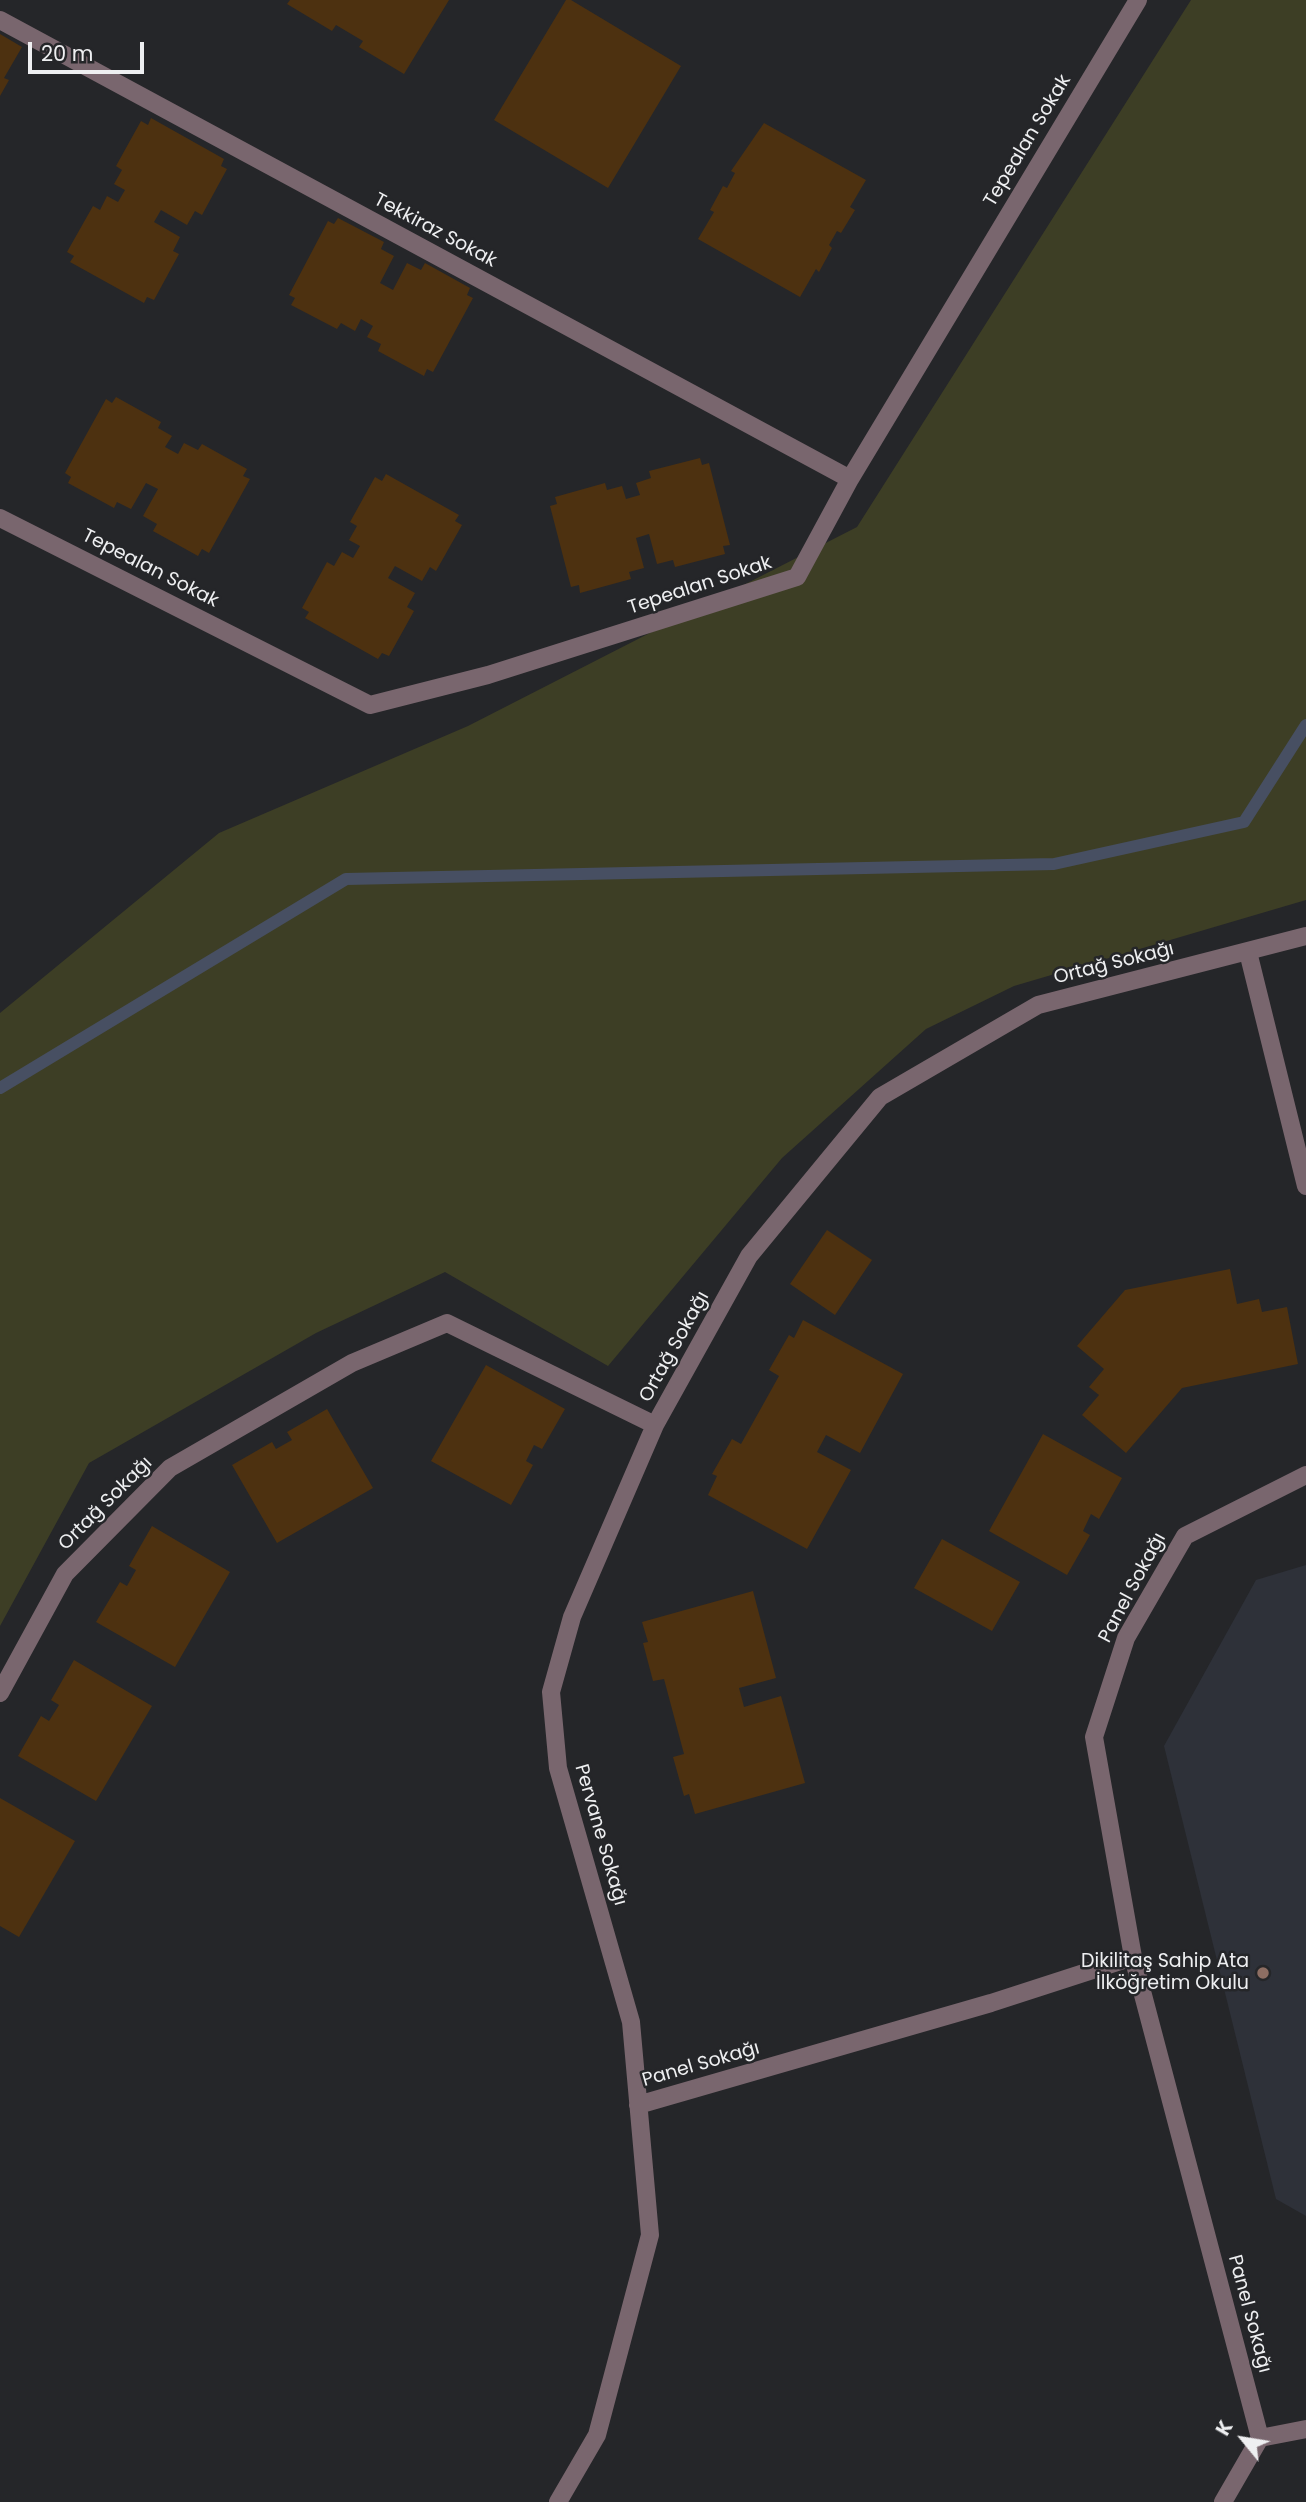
<!DOCTYPE html>
<meta charset="utf-8">
<style>
body{margin:0}
#map{position:relative;width:1306px;height:2502px;overflow:hidden;background:#252629;font-family:Poppins,sans-serif}
canvas{display:block}
.north{position:absolute;left:1208px;top:2404px;width:70px;height:70px;-webkit-text-stroke:5px #252629;paint-order:stroke;rotate:300deg;font-size:19px;font-weight:700;line-height:28px;text-align:center;color:#eeeff1}
.north::after{content:'';display:block;margin:auto;width:24px;height:32px;background:#eeeff1;clip-path:polygon(50% 0,100% 100%,50% 72%,0 100%)}
.scale{position:absolute;left:28px;top:42px;width:116px;height:32px;box-sizing:border-box;border:4px solid #eeeff1;border-top:0;padding-left:9px;font-size:21px;line-height:24px;white-space:nowrap;color:#eeeff1;-webkit-text-stroke:5px #252629;paint-order:stroke}
</style>
<div id="map">
<canvas width="1306" height="2502"></canvas>
<div class="north">K</div>
<div class="scale">20 m</div>
</div>
<script>
const g = document.querySelector('canvas').getContext('2d');
g.lineJoin = 'round';
function fillPath(path, color) { g.fillStyle = color; g.fill(path, 'evenodd'); }
function trace(path, color, width, dash) { g.strokeStyle = color; g.lineWidth = width; g.lineCap = dash ? 'butt' : 'round'; g.setLineDash(dash || []); g.stroke(path); }
function drawText(font, color, halo, rows, align = 'center') {
  g.font = font + ' Poppins,sans-serif'; g.lineWidth = 5; g.setLineDash([]); g.textBaseline = 'middle'; g.strokeStyle = halo; g.fillStyle = color; for (const [text, x, y, turn = 0] of rows) {
    g.save(); g.translate(x, y); g.rotate((+turn || 0) * Math.PI / 180); g.textAlign = isNaN(turn) ? turn : align; if (halo) g.strokeText(text, 0, 0); g.fillText(text, 0, 0); g.restore();
  }
}
fillPath(new Path2D(`
 M1306 1565V2216L1276 2199 1164 1746 1256 1580Z`), '#2e3139');
fillPath(new Path2D(`
 M1191 0H1306V900L1014 986 926 1029 782 1158 608 1366 445 1272 316 1333 89 1463 0 1626V1013L219 833 468 726 857 527Z`), '#3d3e25');
trace(new Path2D(`
 M0 1088 346 879 1054 864 1244 822 1306 725`), '#474f62', 12);
fillPath(new Path2D(`
 M290 0H449L404 74 359 47 363 41 336 25 332 31 287 4Z
 M566 0H571L681 66 608 188 494 120Z
 M0 34 22 47 4 78 9 80 0 96Z
 M151 118 224 159 221 166 227 169 202 215 195 211 187 225 161 210 154 222 180 237 173 251 179 254 154 300 147 297 144 303 70 262 74 256 67 252 93 206 100 210 107 196 118 202 125 190 114 184 122 170 116 166 141 121 148 125Z
 M764 123 866 180 850 207 855 210 841 233 837 231 829 245 832 248 819 272 816 269 800 297 698 239 714 212 710 210 723 186 727 188 735 173 731 171Z
 M338 218 384 242 381 249 394 256 380 283 393 290 407 263 421 270 425 263 470 288 467 295 473 298 433 372 427 369 424 376 378 351 381 344 367 337 373 326 361 319 355 331 341 323 337 329 291 305 295 298 289 295 328 221 334 224Z
 M116 397 161 422 158 428 172 436 165 447 178 454 184 443 198 450 202 444 247 469 243 476 250 479 209 553 202 549 198 556 153 531 157 524 143 516 158 489 146 483 131 509 117 502 114 508 68 483 71 477 65 473 106 399 112 403Z
 M700 458 702 465 709 463 730 545 723 546 725 554 675 567 673 560 657 564 649 534 636 538 644 568 629 572 631 579 580 593 579 585 571 587 550 506 557 504 555 497 605 483 607 490 622 486 626 499 640 495 636 483 651 478 649 471Z
 M386 474 459 515 455 521 462 525 436 571 430 567 422 581 395 566 388 578 415 593 407 607 414 611 389 656 382 653 378 659 305 618 309 612 302 608 327 562 334 566 342 552 353 558 360 546 349 540 357 526 350 522 375 477 382 481Z
 M827 1230 872 1260 835 1315 790 1284Z
 M1230 1269 1237 1304 1259 1299 1262 1312 1287 1307 1298 1364 1182 1388 1126 1453 1082 1415 1099 1395 1089 1387 1104 1369 1077 1346 1125 1290Z
 M803 1320 903 1374 860 1453 826 1435 817 1452 851 1470 807 1549 708 1495 717 1476 712 1474 732 1439 741 1444 779 1376 769 1370 789 1335 794 1338Z
 M486 1365 565 1409 542 1449 534 1445 526 1461 533 1465 511 1505 431 1461Z
 M327 1409 373 1488 277 1543 232 1465 272 1442 276 1449 292 1440 287 1432Z
 M1043 1434 1122 1478 1099 1519 1091 1514 1083 1531 1090 1535 1067 1575 989 1531Z
 M152 1526 230 1572 175 1667 96 1622 120 1582 127 1586 136 1570 129 1566Z
 M942 1539 1020 1582 992 1631 914 1588Z
 M753 1591 776 1678 739 1688 744 1707 781 1696 805 1783 695 1814 689 1794 684 1796 673 1757 684 1754 664 1679 653 1681 643 1643 648 1642 642 1622Z
 M74 1660 152 1706 96 1801 18 1756 41 1716 49 1721 59 1705 51 1700Z
 M0 1798 75 1841 19 1937 0 1926Z`), '#4d3110');
trace(new Path2D(`
 M0 20 850 479
 M0 518 370 705 488 675 797 577 850 479 1138 0
 M1248 952 1306 1186
 M0 1693 65 1574 170 1468 352 1363 447 1323 655 1425
 M638 2105 991 2003 1133 1957
 M1260 2438 1133 1957 1094 1737 1126 1638 1185 1536 1306 1475
 M558 2502 597 2435 650 2235 631 2022 558 1768 551 1692 572 1617 655 1425 749 1256 880 1097 1038 1005 1306 936
 M1223 2502 1260 2438 1306 2429`), '#79666e', 18);
for (const [x, y, r, color] of [
 [1263,1973,7,"#8d6e63"]
]) { const dot = new Path2D(); dot.arc(x, y, r, 0, 2 * Math.PI); g.fillStyle = color; g.fill(dot); trace(dot, '#252629', 2.5); }
drawText('19px', '#eeeff1', '#252629', [
 ["Tepealan Sokak",1028,141,-59],
 ["Tekkiraz Sokak",435,231,28],
 ["Tepealan Sokak",150,569,27],
 ["Tepealan Sokak",700,586,-18],
 ["Ortağ Sokağı",1114,964,-14],
 ["Ortağ Sokağı",675,1347,-61],
 ["Ortağ Sokağı",106,1504,-45],
 ["Panel Sokağı",1133,1588,-62],
 ["Pervane Sokağı",600,1835,74],
 ["Panel Sokağı",701,2065,-16],
 ["Panel Sokağı",1249,2314,75]
]);
drawText('19px', '#eeeff1', '#252629', [
 ["Dikilitaş Sahip Ata",1249,1962],
 ["İlköğretim Okulu",1249,1984]
], 'right');
</script>
